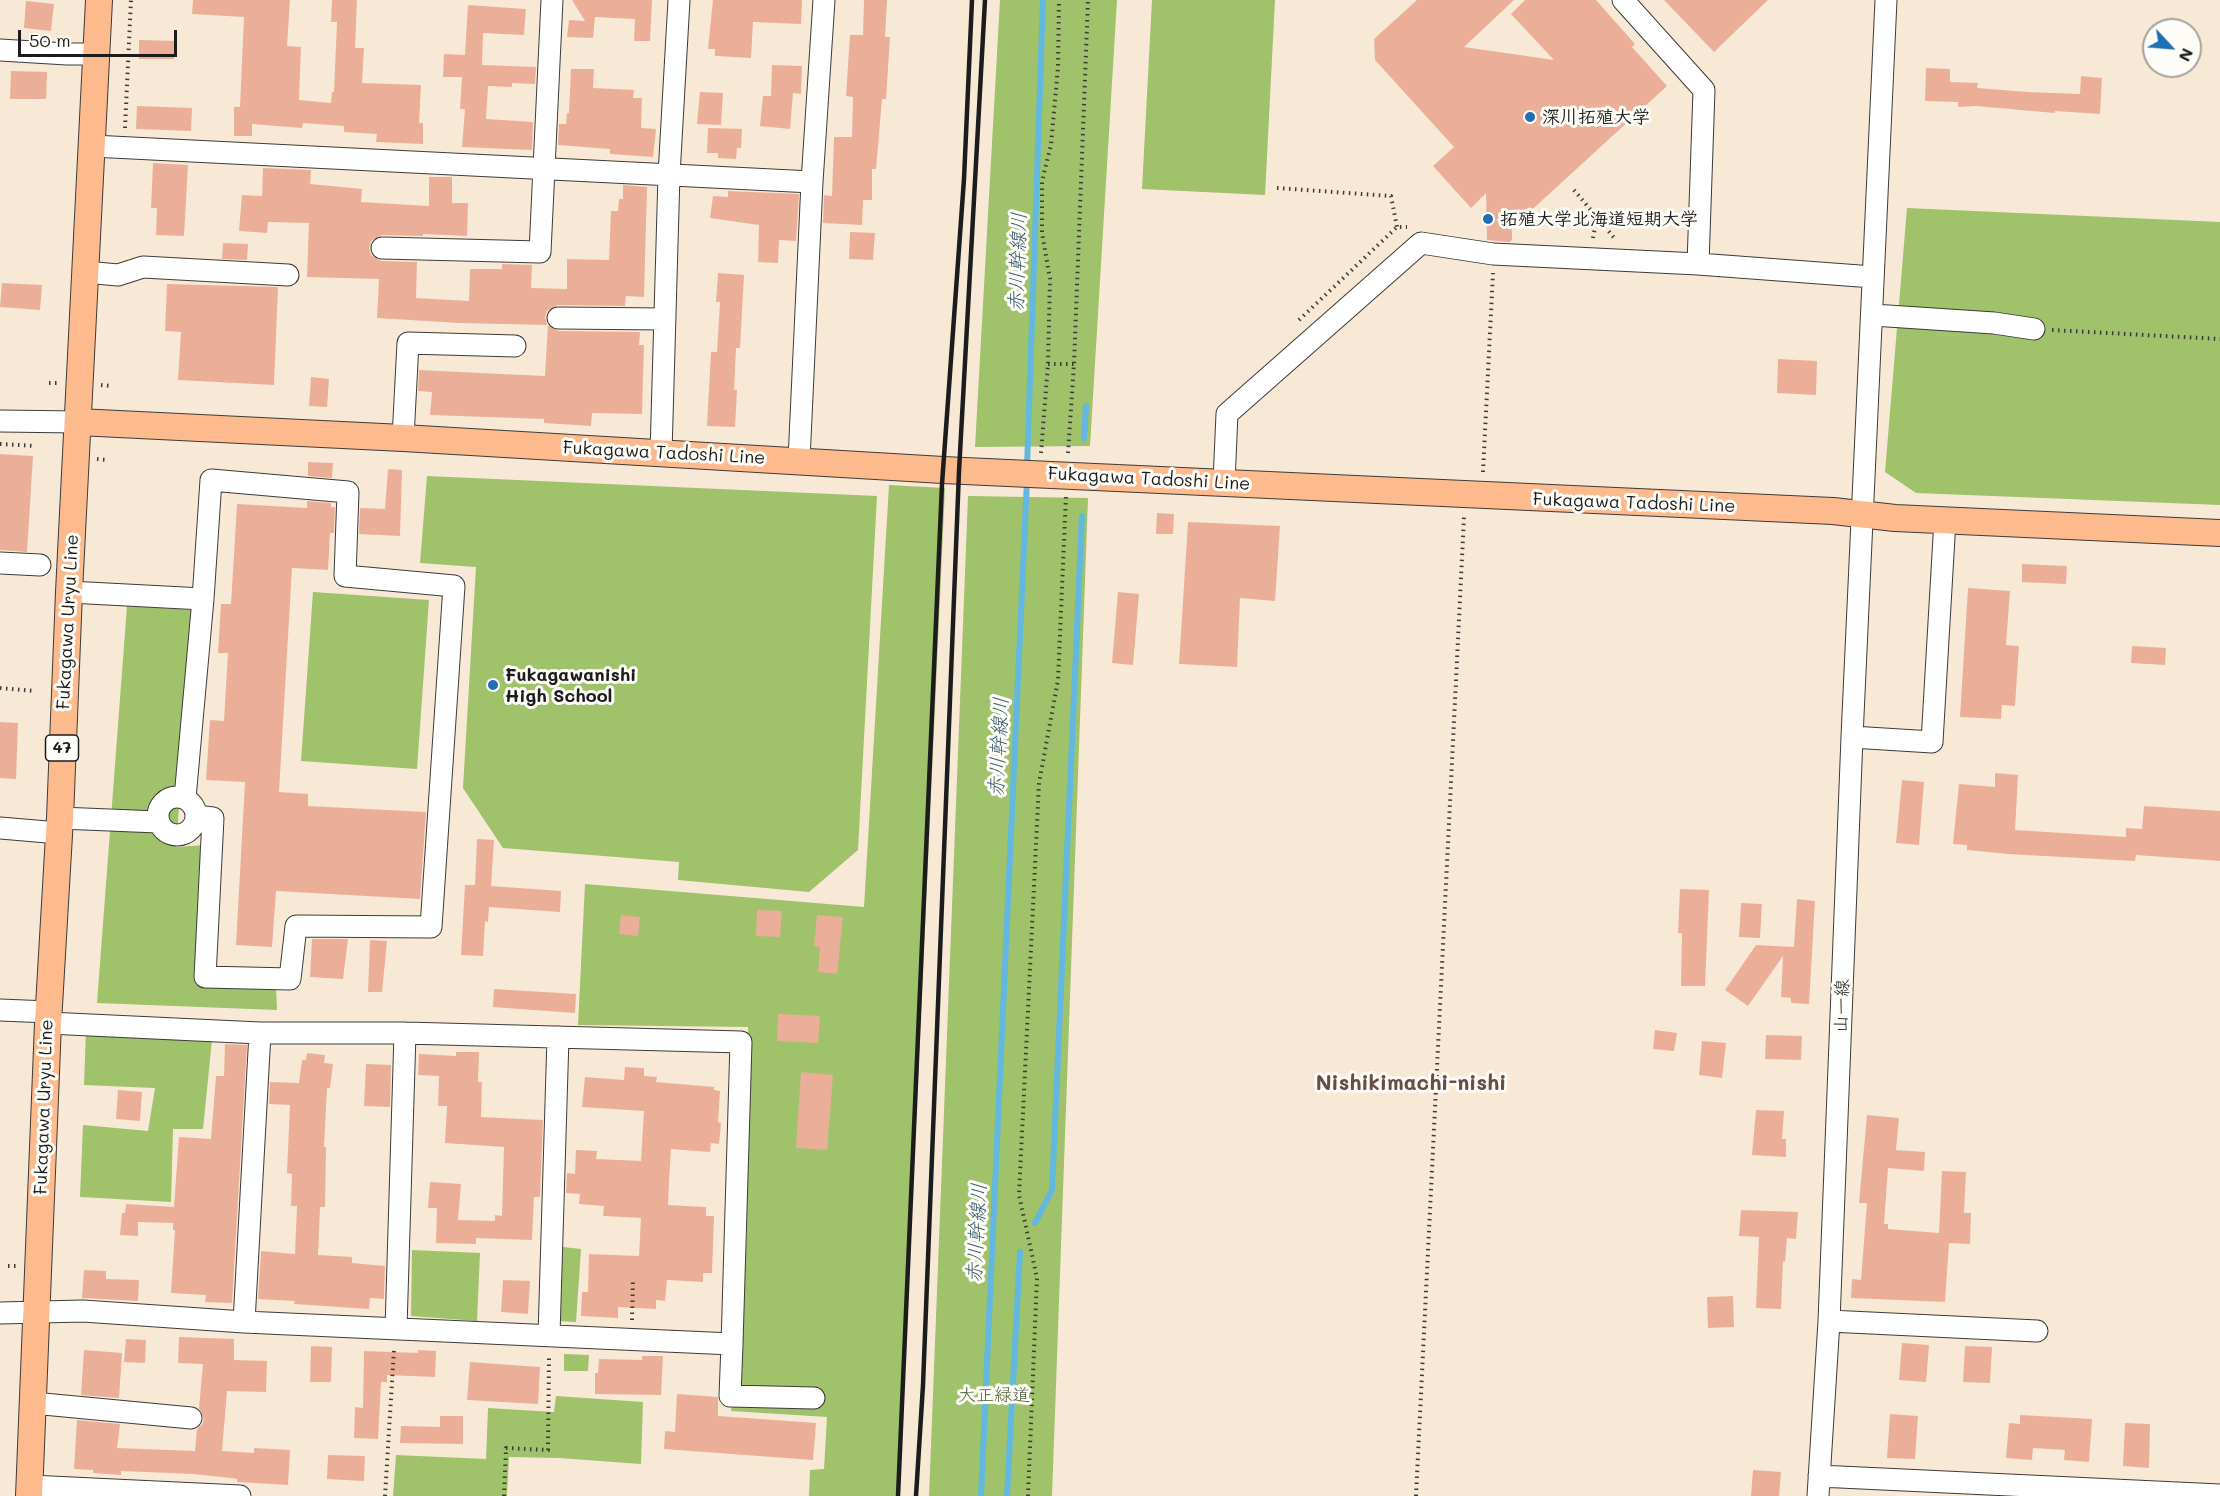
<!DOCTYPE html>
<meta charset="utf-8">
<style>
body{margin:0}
#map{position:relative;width:2220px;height:1496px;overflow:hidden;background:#f8e9d6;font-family:Mali,sans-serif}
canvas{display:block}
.north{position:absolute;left:2142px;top:18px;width:60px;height:60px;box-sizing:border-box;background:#fdfcf7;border:2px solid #a3a29f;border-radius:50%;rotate:116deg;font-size:16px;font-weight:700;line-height:24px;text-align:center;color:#1c1c1c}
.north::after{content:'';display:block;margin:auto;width:21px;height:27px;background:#1f6fb2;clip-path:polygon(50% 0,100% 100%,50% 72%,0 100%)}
.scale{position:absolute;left:18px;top:30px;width:159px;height:27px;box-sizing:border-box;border:3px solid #1c1c1c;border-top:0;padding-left:8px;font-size:18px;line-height:21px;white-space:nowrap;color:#1c1c1c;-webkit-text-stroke:4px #fdfcf7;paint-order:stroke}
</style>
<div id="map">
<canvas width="2220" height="1496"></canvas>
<div class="north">N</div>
<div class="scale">50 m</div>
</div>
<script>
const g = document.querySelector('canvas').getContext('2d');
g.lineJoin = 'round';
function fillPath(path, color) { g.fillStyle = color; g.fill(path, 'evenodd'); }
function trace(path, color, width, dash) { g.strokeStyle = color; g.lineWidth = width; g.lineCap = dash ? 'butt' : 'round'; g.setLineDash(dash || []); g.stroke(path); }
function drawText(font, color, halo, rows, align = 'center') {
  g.font = font + ' Mali,"Klee One",sans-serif'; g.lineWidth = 6; g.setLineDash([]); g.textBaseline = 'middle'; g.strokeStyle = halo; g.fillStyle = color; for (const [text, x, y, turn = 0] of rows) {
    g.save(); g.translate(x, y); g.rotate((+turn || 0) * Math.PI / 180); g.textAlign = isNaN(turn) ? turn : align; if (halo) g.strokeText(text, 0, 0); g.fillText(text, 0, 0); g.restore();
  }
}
fillPath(new Path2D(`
 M1000 0H1117L1090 446 975 447Z
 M1152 0H1275L1265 195 1142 189Z
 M1907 208 2220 222V505L1916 493 1885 472Z
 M427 476 877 496 858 850 809 892 678 880 679 862 503 848 463 788 476 567 420 563Z
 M889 485 945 488 899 1496H809L810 1470 824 1469 827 1417 731 1411 747 1234 748 1027 578 1025 585 884 864 907Z
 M968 496 1088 498 1052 1496H929Z
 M313 592 429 600 417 769 301 761Z
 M127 606 194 610 176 847 205 845 196 985 276 986 277 1010 97 1003Z
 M86 1029 212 1040 203 1129H173L171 1202 80 1197 83 1125 148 1131 155 1088 84 1085Z
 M563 1247 581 1249 576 1322 558 1321Z
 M412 1250 480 1253 477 1321 411 1316Z
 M564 1354 589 1355 588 1371H564Z
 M556 1396 643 1402 641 1464 559 1458 509 1457 507 1496H393L396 1455 486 1459 488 1408 554 1412Z`), '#9fc26b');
trace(new Path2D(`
 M1084 438 1086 406
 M1027 467 1043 0
 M1035 1223 1052 1190 1082 516
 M981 1496 1027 480
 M1007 1496 1020 1252`), '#63b8df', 6);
fillPath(new Path2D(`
 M193 0H290L287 46 301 47 299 100 331 103 332 92H334L337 22H331L332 0H357L355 48H364L362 83 421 85 419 123H423V144L376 142 377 134 344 132V126L303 123 302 128 252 124V136H234V107H240L244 17 192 14Z
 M572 0H652L650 41H634L635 19 595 17 593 38 567 37 569 20 585 21Z
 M713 0H802L801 24 753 22 751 58 715 56V49H708Z
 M864 0H887L885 37H890L886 99H882L876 169H872V200H863L862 225 823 223 824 195 832 196 834 137H852L853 97 846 96 850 35H863Z
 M1417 0H1514L1464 47 1554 60 1511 14 1525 0H1596L1635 44 1632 47 1667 86 1512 228V240L1509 242 1487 240 1486 193 1471 208 1433 166 1454 147 1375 60 1374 39Z
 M1664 0H1768L1714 52Z
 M26 1 54 4 51 31 24 28Z
 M468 5 526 9 524 35 483 33 482 65 536 67 535 84 512 83V87L488 86 486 119 533 122 532 150 462 147 465 109H460L462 77H443L444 54 465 55Z
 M139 40 175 41 174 59H139Z
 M772 65 802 66 801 94 793 93 790 129 760 126 763 96H771Z
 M1926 68 1950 69V82L1978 83 1977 88 2027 92 2080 94 2081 76 2102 78 2100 114 2055 111V113L1976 106 1958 107V102L1925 101Z
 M571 69H594L593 88 634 90 633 98H642L641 128 656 129 653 157 610 154V149L558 145 559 124H566L567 113H569Z
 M11 71 47 72 46 99H10Z
 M700 92 723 93 721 125 697 124Z
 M137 106 192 108 191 131 136 129Z
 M708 128 742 129 741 148H737L736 159 718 158V153H707Z
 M153 163 188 165 184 236 156 235 157 208H151Z
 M263 168 311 170 310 184 362 189 361 202 429 206V177H452V203H468L467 236 423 234V236H419L382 235 371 241 369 248 371 255 381 261 417 262 416 298 469 301 470 269H502V264L532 265 531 288 567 289V259L609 260 611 211H618L619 199H623V185L647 187 644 297 626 296 625 306 558 305 547 311 545 317 547 325 558 331 640 332 639 345H644L642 414 592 413 591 426 544 423V419L430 415 432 392 418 391 419 370 545 376 548 325 459 323 377 318 379 279 307 277 309 223 268 222 267 233 239 231 242 195 262 196Z
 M728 191 799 194 796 241 779 240 778 263 758 262 759 225 710 218 713 196 728 197Z
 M850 232 875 233 873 260 849 259Z
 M223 243 248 244 247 260 222 259Z
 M718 273 744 275 740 348H736L734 390H737L735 427 707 426 711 352H717L720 302H716Z
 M2 283 42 285 40 310 0 307Z
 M167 284 278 287 274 385 178 380 181 332 165 331Z
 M1778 359 1817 361 1816 395 1777 393Z
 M311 377 329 379 327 407 309 406Z
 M0 454 33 456 27 552 0 550Z
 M308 462 333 463 332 478 308 476Z
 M388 469 402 470 400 536 359 534 360 508 385 509Z
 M307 501 331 503V507H335L334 533H330L328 570 292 568 279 792 308 794V806L426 812 420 899 276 891 272 947 236 945 245 782 206 780 210 720 224 721 228 653H218L221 604H231L237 504 307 508Z
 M1157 513 1174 514 1173 534H1156Z
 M1188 522 1280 526 1275 601 1240 598 1237 667 1179 664Z
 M2022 564 2067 566 2066 584 2022 582Z
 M1968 588 2010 591 2006 645 2019 646 2015 706 2002 705 2001 719 1960 717Z
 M1118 592 1139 594 1133 665 1112 663Z
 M2132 646 2166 648 2165 665 2131 663Z
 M0 722 18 723 16 779 0 778Z
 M1995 773 2018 775 2015 830 2126 837V828L2142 829 2144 806 2220 811V861L2136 855 2135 861 2008 854 1967 850V845L1953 844 1959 784 1995 787Z
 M1902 780 1924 782 1919 845 1896 843Z
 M477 839 494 840 491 886 561 891 560 912 489 907 488 922 485 921 483 956 461 955 465 885H475Z
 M1680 889 1709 890 1705 986H1681L1682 933H1678Z
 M1797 899 1815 901 1809 1004 1791 1003V998L1781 997 1783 956 1748 1006 1725 990 1756 945 1794 947Z
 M1741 903 1762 904 1760 938 1739 937Z
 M757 910 782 911 780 937 756 936Z
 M621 915 640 917 638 936 619 934Z
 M817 915 843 917 837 974 818 972 820 947 814 946Z
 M312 939H348L343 979 310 977Z
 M370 940 387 941 382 992H368Z
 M494 989 576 994 575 1013 493 1007Z
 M778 1014 820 1016 818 1043 777 1041Z
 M1655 1030 1677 1033 1674 1051 1653 1049Z
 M1766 1035 1802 1036 1801 1060 1765 1059Z
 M1702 1041 1726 1043 1722 1078 1699 1075Z
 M225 1044 247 1045 232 1303 205 1302 206 1295 171 1293 175 1230H173V1223L138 1222V1236L120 1235 122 1213H125L126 1204 174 1207 179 1137 211 1139 216 1076H224Z
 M456 1052H479L478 1082H482L481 1117 543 1120 540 1197H534L532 1240 476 1238V1244L436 1243 437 1208H428L430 1182 461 1184 458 1220 495 1221V1215L502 1216 504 1147 445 1143 447 1106H438L439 1076 418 1075 419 1054 456 1056Z
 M307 1053 325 1055 324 1063 333 1064 330 1088H327L324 1147H326L325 1207H320L318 1255 352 1257V1263L385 1266 384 1299 370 1298 369 1309 294 1304 295 1301 258 1299 261 1251 295 1254 297 1206H291L292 1174 287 1173 290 1105 269 1104 270 1082 299 1083 302 1060H306Z
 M366 1064 391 1065 390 1107 364 1106Z
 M625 1067 644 1068V1076L657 1077 656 1082 714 1087V1090L720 1091 718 1122 721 1123 719 1144 711 1143 710 1152 671 1149 669 1182 668 1205 706 1207V1216H714L712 1273H703V1282L667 1280 665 1301 656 1300V1309L618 1307V1318L581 1316 582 1292H588L589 1254 639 1256 641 1218 603 1216 604 1206 579 1204 580 1194 566 1193 567 1173 575 1174 576 1150 597 1151 596 1159 641 1161 644 1111 582 1107 585 1077 624 1080Z
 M801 1072 833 1075 827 1150 796 1148Z
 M118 1090 142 1092 140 1121 116 1119Z
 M1756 1110 1784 1111 1782 1139H1786V1157L1752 1155Z
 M1867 1115 1899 1118 1896 1150 1925 1152 1924 1171 1888 1168 1884 1224H1888V1229L1939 1233 1942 1171 1966 1172 1964 1213H1971L1970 1244 1949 1243 1945 1302 1851 1298 1852 1279 1861 1280 1867 1203H1859Z
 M1741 1210 1798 1212 1796 1239 1787 1238 1785 1262 1783 1261 1781 1309 1756 1308 1759 1237 1739 1236Z
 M84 1270 106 1271V1279L139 1280 138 1301 82 1298Z
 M503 1280 530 1281 528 1314 501 1312Z
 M1733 1296 1734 1327 1708 1328 1707 1297Z
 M179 1337 234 1339V1360L267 1361 266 1392 227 1391 222 1451 254 1453V1448L290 1450 288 1485 237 1482V1479L231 1478 193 1474 121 1471V1475L93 1473V1470L74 1469 77 1420 120 1424 117 1448 195 1451 197 1429 202 1425 204 1419 199 1408 203 1364 178 1363Z
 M126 1339 146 1340 145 1363 124 1362Z
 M1902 1343 1929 1345 1926 1382 1899 1380Z
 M311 1346 332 1347 331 1382H310Z
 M1965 1346 1992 1347 1990 1383 1963 1382Z
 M84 1350 122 1353 119 1398 81 1395Z
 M418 1350 436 1351 435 1377 387 1375V1382H381L378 1439 354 1438 355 1407 363 1408 364 1351 418 1353Z
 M642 1356H663L661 1395 595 1394V1373H598L599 1359 642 1360Z
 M470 1362 540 1367 538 1404 467 1400Z
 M677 1394 718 1397V1416L816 1423 813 1460 664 1449 665 1431 675 1432Z
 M1890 1414 1918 1416 1915 1459 1887 1458Z
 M2020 1415 2092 1419 2089 1462 2064 1460 2065 1450 2033 1448 2032 1460 2006 1458 2009 1423 2020 1424Z
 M440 1416H463V1444L400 1443 401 1426 440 1427Z
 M2125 1423 2150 1424 2149 1468 2123 1466Z
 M328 1455 365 1456 364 1481 327 1479Z
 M1753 1470 1781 1472 1779 1496H1751Z`), '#ebaf99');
const minor = new Path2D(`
 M1623 0 1704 90 1698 264
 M0 50 67 54H96
 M92 146 812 182 824 0
 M382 248 540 252 552 0
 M85 272 118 275 143 267 288 275
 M1873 315 1994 323 2034 329
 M558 318 665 319
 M0 421 78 422
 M403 438 408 343 515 346
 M661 453 669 175 679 0
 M799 460 812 182
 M1224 482 1227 414 1421 243 1493 254 1698 264 1873 277
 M0 563 40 565
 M69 592 203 599 185 798
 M1852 737 1932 742 1945 520
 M158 816a19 19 0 1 1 38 0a19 19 0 1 1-38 0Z
 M196 816 213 818 205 977 290 979 296 926 431 927 454 586 345 576 348 492 211 480 203 599
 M60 818 158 822
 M0 828 59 833
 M0 1010 49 1012
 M0 1313 83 1311 244 1322 732 1344 741 1042 405 1033H260L48 1023
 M1829 1321 2037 1331
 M244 1322 260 1033
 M396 1328 405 1033
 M549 1335 558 1037
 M732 1344 730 1396 814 1398
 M33 1403 191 1418
 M1819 1476 2220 1495
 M30 1486 240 1496
 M1818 1496 1829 1321 1852 737 1886 0`);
const major = new Path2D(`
 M78 422 403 438 943 470 1833 511 1895 518 2220 533
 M29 1496 48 1023 60 818 69 592 99 0`);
trace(minor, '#3d3b38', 23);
trace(major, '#3d3b38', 28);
trace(new Path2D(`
 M125 128 131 0
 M1277 188 1391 196 1397 227
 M1574 190 1616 240
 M1593 238 1597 216
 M1299 320 1397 227H1407
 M2052 330 2220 339
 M1048 364H1074
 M49 383H57
 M101 385 112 386
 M0 444 35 446
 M1041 453 1048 364 1050 279 1042 233V181L1051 145 1058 67 1059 0
 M1068 453 1074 364 1088 0
 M97 459 108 460
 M1483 472 1493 273
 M0 688 35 691
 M8 1266H17
 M632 1320 633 1279
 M385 1496 394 1350
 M504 1496 506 1448 548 1450 549 1357
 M1028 1496 1037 1278 1019 1195 1039 783 1058 680 1066 496
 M1416 1496 1464 517`), '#3d3b38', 4, [1.5, 4.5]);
trace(minor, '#fff', 21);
trace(major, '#fcba8d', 26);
trace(new Path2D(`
 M898 1496 942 484 964 179 972 0
 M916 1496 923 1385 959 471 985 0`), '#1c1c1c', 4.5);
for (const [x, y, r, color] of [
 [1530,117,6,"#1f6fb2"],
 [1488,219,6,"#1f6fb2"],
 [493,685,6,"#1f6fb2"]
]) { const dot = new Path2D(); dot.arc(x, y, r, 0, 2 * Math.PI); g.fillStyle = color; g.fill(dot); trace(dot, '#fdfcf7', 2); }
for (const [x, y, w] of [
 [62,748,33]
]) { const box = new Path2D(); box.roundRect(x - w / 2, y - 13, w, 26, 4.5); g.fillStyle = '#fdfcf7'; g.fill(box); trace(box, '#1c1c1c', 1.5); }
drawText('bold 16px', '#1c1c1c', null, [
 ["47",62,748]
]);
drawText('bold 18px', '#1c1c1c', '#fdfcf7', [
 ["深川拓殖大学",1542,117],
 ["拓殖大学北海道短期大学",1500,219],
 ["Fukagawanishi",505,675],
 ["High School",505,696]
], 'left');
drawText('18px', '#1c1c1c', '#fdfcf7', [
 ["Fukagawa Tadoshi Line",664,453,3],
 ["Fukagawa Tadoshi Line",1149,479,3],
 ["Fukagawa Tadoshi Line",1634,503,2],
 ["Fukagawa Uryu Line",68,622,-87],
 ["山一線",1842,1006,-88],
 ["Fukagawa Uryu Line",44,1107,-88]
]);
drawText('18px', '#505e3c', '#fdfcf7', [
 ["大正緑道",994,1395]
]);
drawText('italic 20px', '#385a6a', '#fdfcf7', [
 ["赤川幹線川",1018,262,-88],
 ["赤川幹線川",999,747,-87],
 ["赤川幹線川",977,1233,-87]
]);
drawText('bold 21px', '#644f48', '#fdfcf7', [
 ["Nishikimachi-nishi",1411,1084]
]);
</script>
